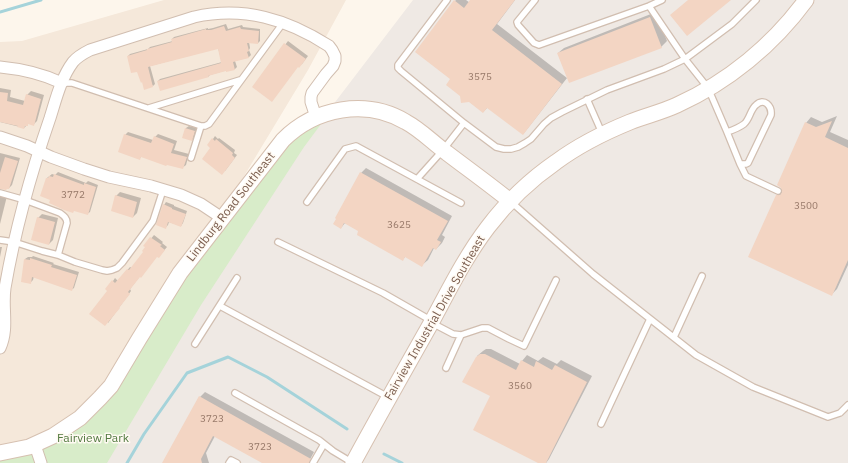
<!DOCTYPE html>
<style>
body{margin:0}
canvas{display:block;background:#fdf6ec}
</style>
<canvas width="848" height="463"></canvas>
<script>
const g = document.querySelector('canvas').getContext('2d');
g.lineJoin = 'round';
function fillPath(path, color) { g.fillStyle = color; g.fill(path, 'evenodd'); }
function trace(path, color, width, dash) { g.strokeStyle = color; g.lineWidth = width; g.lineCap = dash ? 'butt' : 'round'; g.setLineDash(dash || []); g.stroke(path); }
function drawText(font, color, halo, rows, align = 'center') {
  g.font = font + ' "IBM Plex Sans",sans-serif'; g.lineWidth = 3; g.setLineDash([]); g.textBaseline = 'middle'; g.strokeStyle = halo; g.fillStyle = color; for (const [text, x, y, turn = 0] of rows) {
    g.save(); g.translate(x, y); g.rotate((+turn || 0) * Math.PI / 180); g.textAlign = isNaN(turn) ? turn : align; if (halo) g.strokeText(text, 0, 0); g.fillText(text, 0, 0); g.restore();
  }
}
fillPath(new Path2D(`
 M164 0H346L308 70 71 463H0V42L22 41Z`), '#f5e8da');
fillPath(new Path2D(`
 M413 0H848V463H101L210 266Z`), '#efe9e4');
fillPath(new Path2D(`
 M330 112 304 147 201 305 107 463H0V453L80 418 139 339 276 149Z`), '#d8ecc9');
fillPath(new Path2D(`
 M456 0H466L470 3 471 0H515L497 24 567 78 528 128 523 134 488 107 483 112 461 95 452 79 455 1Z
 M656 12 667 41 661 47 558 53 564 48Z
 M226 24 228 29 242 25 243 27 260 29V41L258 43 249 42 250 48 249 50 251 55 249 57 235 61 237 67 235 69 227 71V70L210 75 208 77 158 81 160 79 222 62 218 48 150 66 155 84 153 86 138 70 128 56 130 54 148 49 150 47 173 41 172 39 174 37 208 28V29L213 28Z
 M288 41 308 56 302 64 253 87Z
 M0 88 11 90 10 97 25 101 27 95 31 91 44 95 37 121 33 125 29 123 24 128 0 122Z
 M837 116 830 132 848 140V265L837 289 832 294 777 195 782 189 806 123 811 117 822 122Z
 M189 126 197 128 194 137 192 140 183 137 186 128Z
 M128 132 153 140 155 137 158 134 177 141 174 150 189 154 186 165 182 168 142 156 140 158 125 135Z
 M215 136 218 139 219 138 235 150 234 153 237 155 225 171 212 148 213 139Z
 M0 153 20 158 12 185 9 188H0Z
 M366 168 452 216 442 235 445 237 442 243 436 249 434 248 428 260 422 265 406 256 403 259 360 231 345 223 341 228 361 173Z
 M58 172 86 183 88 181 98 185 90 212 87 214 51 200 47 178 52 174 55 175Z
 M120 192 141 198 137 213 133 217 116 196Z
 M0 193 7 196 0 224Z
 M166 202 174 205V206L187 211 183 223 181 226 169 222 168 225 166 227 164 205Z
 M42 214 58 218 53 240 49 244 38 218Z
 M154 235 163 242 162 243 167 247 161 254 157 256 140 276 130 289 131 291 108 323 109 291 113 281 115 278 118 281 130 267 132 268 145 252 146 247 145 246Z
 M0 247H2L0 257Z
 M33 256 54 263 53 264 79 272 74 288 71 290 34 276 33 280 30 283 25 259 28 257H32Z
 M486 349H491L520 364 522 361 527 355 538 361 543 357 557 364 561 360 592 376 549 459 546 463H540L492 396 477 356 483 351Z
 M205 392 314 452 308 463H264L215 436 206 453 209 463H163L200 397Z`), '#0003');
trace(new Path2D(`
 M0 12 41 0
 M384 454 402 463
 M127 463 144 434 187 373 228 357 267 377 347 429`), '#a5d3da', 3);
fillPath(new Path2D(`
 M454 0 464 8 470 0H515L492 30 562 84 523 135 487 108 483 113 469 102 461 103 460 96 446 85 450 79 415 52Z
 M688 0H731L687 36 670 15Z
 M650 17 662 48 569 83 557 53Z
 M224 26 226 31 240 27 241 29 259 31 258 44 247 43 249 51 247 52 249 58 233 62 235 70 226 72V71L208 76 209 77 160 91 157 81 221 63 218 49 148 67 153 87 144 90 142 82 141 83 137 72 131 73 127 56 147 50V49L172 42 171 39 206 29V30H211Z
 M284 43 306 59 299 68 298 67 272 102 252 87Z
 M0 92 8 93 7 101 23 105 26 94 41 99 34 126 28 124V126H25L24 129 17 127 18 126 0 122Z
 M832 121 825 137 848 148V260L832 296 748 257 776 195H780L782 192 781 188 777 185 805 122 816 127Z
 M185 128 195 131 192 141 182 138Z
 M124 134 151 143 154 136 174 144 171 153 187 157 183 169 167 165 166 166 141 157 140 160 118 152Z
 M212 138 215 141 216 139 233 153 232 155 235 158 222 175 202 159 210 148 207 145Z
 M5 157 18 161 9 189H7L6 190 0 189V173Z
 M360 172 448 221 437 240 441 242 436 250 433 248 422 267 405 257 403 261 357 235 358 231 344 223 341 229 333 224 336 219 335 218Z
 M54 174 84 185V183L96 187 88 215 74 211 73 213 64 210 49 203 50 200 40 196 46 178H48L49 176 53 177Z
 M115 195 137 202 133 218 111 211Z
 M163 204 172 208V209L186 214 181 227 168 222 166 229 156 225Z
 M37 217 55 222 49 245 31 240Z
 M150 237 162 245 160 246 165 250 159 258 157 257 141 278 140 277 128 292 130 294 119 308H120L105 326 89 314 107 291 105 289 112 280 115 283 127 269 129 270 143 252 142 251 145 247 143 246Z
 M30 258 52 265 51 267 77 275 72 291 32 277 31 284 21 282 24 259 30 260Z
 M480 354H485L516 370 521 360 534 367 536 361 552 370 555 365 587 382 546 463H538L473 430 490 396 462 382 476 357Z
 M199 396 311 459 309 463H262L213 436 201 459 202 463H162Z`), '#f3d5c3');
const lane = new Path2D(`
 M447 0 398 65V68L401 71 464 123 496 147 504 149H511L518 147 525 143 531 139 544 124 551 118 562 112 607 90 664 69 685 59 732 24 756 0
 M535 0 517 22 518 25 534 43 539 45 649 6 662 0
 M649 6 685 59 708 88 727 132C733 130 739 128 744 124 750 119 750 110 756 105 764 97 772 106 771 115L748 163 746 164H740L727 132
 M62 83H72L201 126H205L209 124 283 23
 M587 99 602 133
 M149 108 240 80
 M191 158 201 126
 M740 164 746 176 778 191
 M417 179 443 150 464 123
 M0 193 25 200 60 213C64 216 67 218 67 223L58 255
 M510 201 593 274 696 355 753 387 828 417 840 413 848 405
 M307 202 345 149 356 146 461 203
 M0 240 14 242 42 251 58 255 75 262 102 270 107 271 112 270 117 268 122 263 153 221 163 190
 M278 242 383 293 432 321
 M220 306 388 397
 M432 323 453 334 461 335 482 328H488L509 339 524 346 556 280
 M674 337 702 276
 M195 344 237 278
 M446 368 461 335
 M235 393 319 440 333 451 353 463
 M601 424 650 319
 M229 463 231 460 237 463
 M313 463 324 444`);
const street = new Path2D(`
 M0 67C21 69 43 74 62 83
 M0 137 27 146 51 157 84 169 109 177 151 186 181 195 201 204 222 218
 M0 348C9 328 2 309 5 288 15 230 31 173 50 118 56 99 61 78 73 62 78 56 84 53 90 50L194 17C244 6 287 19 329 46L332 50 335 56V61L333 66 326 74 312 93 311 97V102L316 117
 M35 445 41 463`);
const secondary = new Path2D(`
 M0 453 29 447 53 436 80 418 100 398 111 386 139 339 180 273 283 140C315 108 366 98 406 122 421 130 433 143 447 153 468 169 489 184 510 201
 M353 463C378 417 404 371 430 325 448 292 465 257 488 227 507 202 530 180 556 162 579 145 603 133 630 122 645 116 662 112 677 105 728 82 773 45 806 0`);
trace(lane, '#d1beb0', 8);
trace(street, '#d1beb0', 13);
trace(secondary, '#d6c0b0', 17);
trace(lane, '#fff', 5.5);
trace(street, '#fff', 11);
trace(secondary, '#fff', 15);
drawText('10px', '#987a6a', null, [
 ["3575",480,77],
 ["3772",73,195],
 ["3500",806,206],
 ["3625",399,225],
 ["3560",520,386],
 ["3723",212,419],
 ["3723",260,447]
]);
drawText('12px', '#7a5c4d', '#fffaf3', [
 ["Lindburg Road Southeast",231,207,-52],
 ["Fairview Industrial Drive Southeast",435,318,-60]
]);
drawText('12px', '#537a41', '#fffaf3', [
 ["Fairview Park",93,439]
]);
</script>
